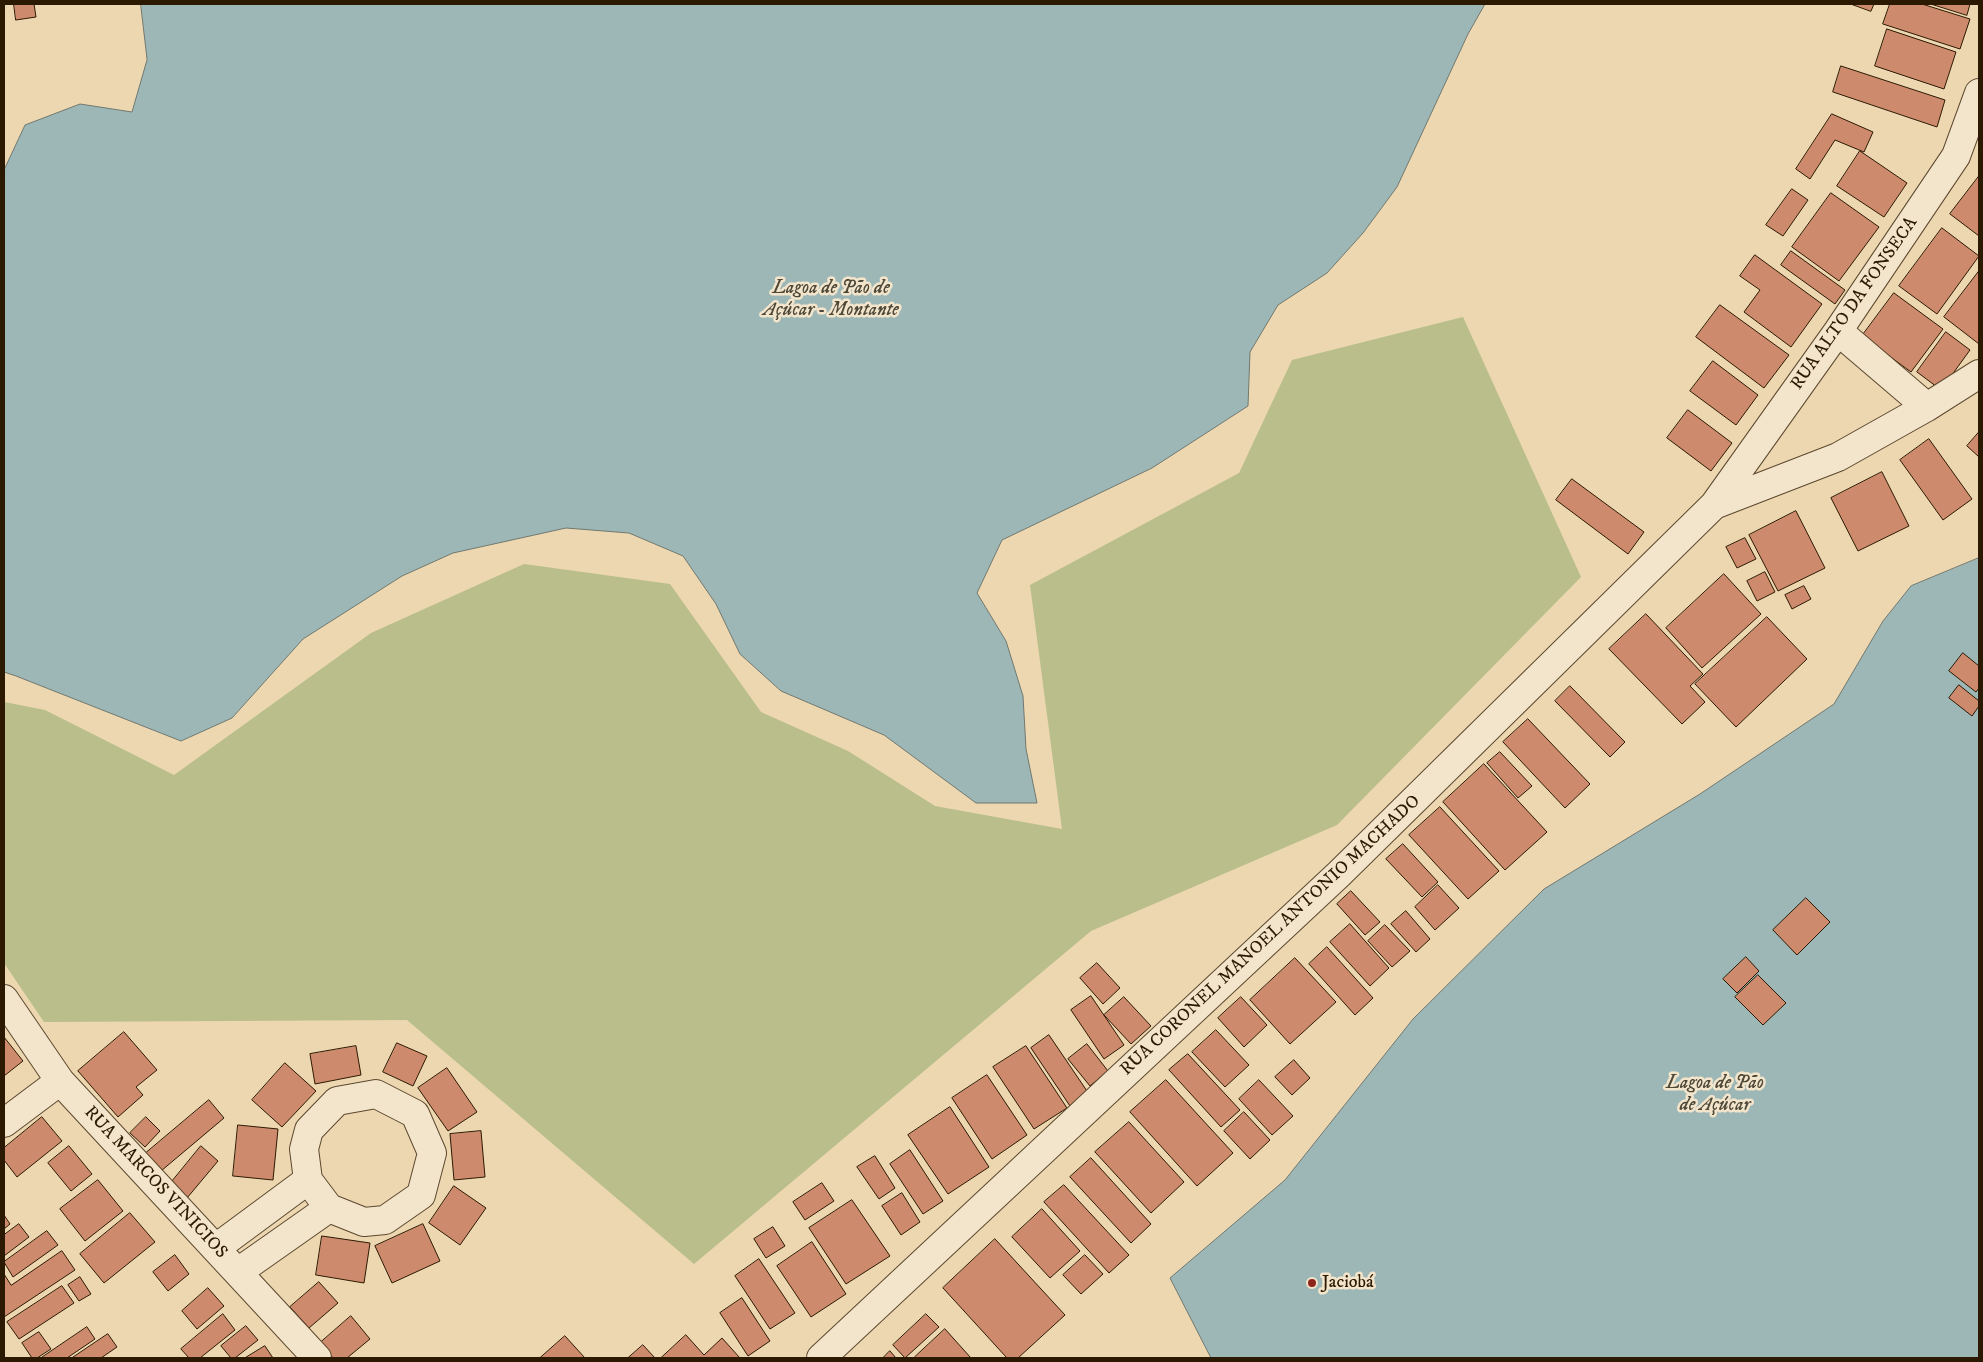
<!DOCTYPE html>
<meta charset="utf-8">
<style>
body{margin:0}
#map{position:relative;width:1983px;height:1362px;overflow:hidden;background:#ecd7b0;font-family:"IM FELL DW Pica",serif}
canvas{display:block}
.frame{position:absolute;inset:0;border:5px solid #2c1902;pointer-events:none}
</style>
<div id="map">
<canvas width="1983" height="1362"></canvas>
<div class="frame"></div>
</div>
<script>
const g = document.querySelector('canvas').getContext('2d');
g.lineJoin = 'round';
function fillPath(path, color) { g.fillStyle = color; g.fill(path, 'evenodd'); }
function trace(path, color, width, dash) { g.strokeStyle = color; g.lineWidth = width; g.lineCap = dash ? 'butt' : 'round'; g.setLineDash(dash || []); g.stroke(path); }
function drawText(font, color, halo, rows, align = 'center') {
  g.font = font + ' "IM FELL DW Pica",serif'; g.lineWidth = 5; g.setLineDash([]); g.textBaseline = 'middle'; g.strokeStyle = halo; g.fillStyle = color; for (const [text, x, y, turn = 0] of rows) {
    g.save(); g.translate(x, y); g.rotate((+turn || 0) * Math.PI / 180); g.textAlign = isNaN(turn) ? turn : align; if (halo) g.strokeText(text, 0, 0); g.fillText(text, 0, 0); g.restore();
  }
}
fillPath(new Path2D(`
 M1463 317 1581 577 1337 825 1091 931 694 1264 407 1020 44 1022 4 963V702L45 710 174 775 371 633 524 564 670 584 761 712 848 751 935 806 1062 829 1030 585 1239 473 1292 360Z`), '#b9be8b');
const water = new Path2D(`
 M141 4H1485L1468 34 1397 187 1363 233 1327 273 1278 305 1250 352 1248 406 1152 468 1002 540 977 593 1006 641 1023 696 1026 749 1037 803H976L884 735 781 691 740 654 716 604 683 556 629 533 566 528 453 553 402 576 303 639 232 718 181 741 16 676 4 672V170L25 125 80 104 132 112 147 60Z
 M1979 558V1358H1211L1170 1278 1285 1180 1413 1019 1544 889 1700 794 1834 704 1883 621 1911 586Z`);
fillPath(water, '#9db7b7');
trace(water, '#70786f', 1);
const building = new Path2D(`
 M14 4H34L36 17 16 20Z
 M1851 4H1874L1871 11Z
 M1890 4H1922L1970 19 1960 49 1883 24Z
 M1931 4H1970L1967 15Z
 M1887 29 1956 52 1944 89 1875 66Z
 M1841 66 1945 100 1937 127 1833 92Z
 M1832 114 1873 132 1864 152 1835 140 1810 179 1796 169Z
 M1860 151 1907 183 1884 217 1837 186Z
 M1979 176V236L1950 214Z
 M1792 189 1808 200 1783 236 1766 225Z
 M1831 193 1879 227 1839 281 1792 247Z
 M1942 228 1979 256 1937 314 1899 286Z
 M1791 251 1845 290 1835 304 1781 265Z
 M1755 255 1822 304 1791 347 1744 312 1760 290 1740 276Z
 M1979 271V344L1944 317Z
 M1894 293 1943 329 1911 372 1862 336Z
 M1720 305 1789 355 1764 388 1696 337Z
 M1946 332 1970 350 1941 390 1917 372Z
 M1713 361 1758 395 1736 425 1690 391Z
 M1688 410 1732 443 1711 471 1667 438Z
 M1979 432V457L1967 446Z
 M1929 439 1972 499 1943 520 1900 460Z
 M1882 472 1909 526 1858 551 1831 498Z
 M1572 479 1644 532 1628 554 1556 500Z
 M1796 511 1825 568 1778 591 1749 535Z
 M1745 538 1756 559 1737 568 1726 547Z
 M1765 572 1775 592 1757 601 1747 581Z
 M1724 574 1761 614 1702 668 1666 628Z
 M1804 586 1811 599 1792 609 1785 595Z
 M1646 614 1703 674 1690 686 1705 702 1682 724 1609 649Z
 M1767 617 1807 659 1736 727 1695 684Z
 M1963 653 1979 666V688L1976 692 1949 671Z
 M1959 685 1979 701V706L1972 716 1949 698Z
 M1570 686 1625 742 1610 757 1555 701Z
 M1528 719 1590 784 1565 808 1503 742Z
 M1500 752 1532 786 1518 798 1487 763Z
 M1484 764 1547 832 1505 870 1443 802Z
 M1440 807 1499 871 1468 899 1409 835Z
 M1403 844 1438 882 1422 897 1386 859Z
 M1438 885 1459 908 1435 930 1415 907Z
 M1351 891 1380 922 1365 935 1337 904Z
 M1806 898 1830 922 1797 955 1773 930Z
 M1406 911 1430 939 1416 952 1391 924Z
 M1350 924 1389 968 1370 986 1330 942Z
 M1385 925 1410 951 1392 967 1368 941Z
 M1327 947 1373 998 1355 1015 1309 964Z
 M1746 957 1759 971 1737 993 1723 979Z
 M1295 958 1336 1002 1290 1044 1250 1000Z
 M1097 963 1120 988 1103 1004 1080 978Z
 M1758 975 1786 1003 1763 1025 1735 997Z
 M1091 996 1124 1045 1104 1059 1071 1010Z
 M1124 997 1151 1026 1131 1044 1104 1015Z
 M1241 997 1267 1025 1244 1047 1218 1018Z
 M1216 1030 1249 1065 1225 1087 1192 1052Z
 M124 1032 157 1070 136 1087 143 1095 118 1117 78 1071Z
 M1049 1035 1089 1094 1070 1106 1031 1048Z
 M4 1037 23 1061 4 1076Z
 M397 1043 427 1056 413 1086 383 1072Z
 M1087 1044 1108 1071 1090 1086 1068 1059Z
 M356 1046 361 1075 315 1084 310 1054Z
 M1026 1046 1067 1108 1034 1129 993 1067Z
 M1188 1054 1240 1110 1221 1127 1169 1070Z
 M1294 1060 1310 1078 1292 1095 1275 1077Z
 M285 1063 316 1091 282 1127 252 1100Z
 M447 1068 477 1112 448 1131 418 1088Z
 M987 1075 1027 1135 992 1159 952 1098Z
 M1166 1080 1233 1153 1197 1186 1130 1112Z
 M1259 1080 1293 1116 1272 1135 1239 1099Z
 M209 1100 224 1118 161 1171 146 1153Z
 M950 1107 989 1167 948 1194 908 1135Z
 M1244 1112 1270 1140 1250 1159 1224 1131Z
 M42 1117 62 1141 17 1177 4 1160V1148Z
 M146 1117 160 1131 145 1147 130 1133Z
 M1129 1122 1184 1182 1151 1213 1095 1152Z
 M238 1125 278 1129 273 1180 233 1176Z
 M481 1131 485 1177 454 1180 450 1134Z
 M69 1146 92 1174 71 1191 48 1163Z
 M201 1146 218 1161 187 1198 170 1184Z
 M910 1150 943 1201 923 1214 890 1164Z
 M875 1156 895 1188 879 1199 857 1167Z
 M1091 1158 1151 1224 1131 1243 1070 1177Z
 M98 1180 123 1211 85 1241 60 1209Z
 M822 1183 834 1201 805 1220 793 1202Z
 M1064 1185 1129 1255 1109 1273 1044 1202Z
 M454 1186 486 1208 460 1245 429 1223Z
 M902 1193 920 1222 901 1235 882 1206Z
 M852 1200 890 1256 846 1284 809 1228Z
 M1042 1209 1080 1251 1050 1278 1012 1237Z
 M130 1213 155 1242 104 1283 80 1254Z
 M4 1215 10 1224 4 1229Z
 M19 1224 29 1237 4 1256V1235Z
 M423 1224 440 1261 392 1283 375 1246Z
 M773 1227 785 1246 766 1258 754 1239Z
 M47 1231 58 1245 13 1277 4 1262Z
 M322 1236 370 1243 364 1283 316 1275Z
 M995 1239 1065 1315 1018 1358H1007L943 1288Z
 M812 1242 846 1294 811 1317 777 1266Z
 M62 1251 75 1270 4 1317V1274L11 1285Z
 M175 1255 189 1274 168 1291 153 1272Z
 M1085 1255 1103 1274 1081 1294 1063 1275Z
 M759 1259 795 1313 770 1329 735 1276Z
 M80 1277 91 1294 79 1301 68 1285Z
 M319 1282 338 1303 309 1328 290 1307Z
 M62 1286 74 1303 19 1339 7 1322Z
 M208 1288 224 1306 197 1329 182 1311Z
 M742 1298 770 1341 748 1356 720 1313Z
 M223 1314 235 1330 200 1358H189L181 1349Z
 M926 1314 939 1327 905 1358 893 1345Z
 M351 1316 370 1339 347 1358H333L320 1343Z
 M246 1326 258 1340 235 1358H231L221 1346Z
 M87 1327 95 1339 67 1358H41Z
 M945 1329 971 1358H916L915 1357Z
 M39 1332 51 1349 37 1358H32L22 1343Z
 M108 1334 117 1347 101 1358H72Z
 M686 1335 704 1355 722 1338 740 1358H661Z
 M565 1336 585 1358H540Z
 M643 1345 655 1358H628Z
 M265 1346 273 1358H245Z
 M890 1351 896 1358H883Z`);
fillPath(building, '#ce8a6c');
trace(building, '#2c1902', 1);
const minor = new Path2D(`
 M1838 331 1927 407
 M1714 505 1838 457 1927 407 1979 374
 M4 999 60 1081 317 1358
 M376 1094 415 1114 432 1153 421 1195 385 1220 364 1222 329 1208 308 1180 304 1149 309 1130 337 1101Z
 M4 1123 60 1081
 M216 1248 308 1180
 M238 1272 329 1208
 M821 1358 1339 874 1714 505 1838 331 1956 156 1979 93`);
trace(minor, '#5c482e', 30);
trace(minor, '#f3e5cc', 28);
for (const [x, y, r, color] of [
 [1312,1283,5,"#8f2418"]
]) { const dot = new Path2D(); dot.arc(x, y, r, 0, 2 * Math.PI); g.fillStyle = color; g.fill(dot); trace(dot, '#f3e5cc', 2); }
drawText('18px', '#2c1902', '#f3e5cc', [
 ["RUA ALTO DA FONSECA",1855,304,-55],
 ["RUA CORONEL MANOEL ANTONIO MACHADO",1271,936,-43],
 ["RUA MARCOS VINICIOS",155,1183,47]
]);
drawText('18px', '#2c1902', '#f3e5cc', [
 ["Jaciobá",1322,1283]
], 'left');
drawText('italic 19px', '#4e4838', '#f3e5cc', [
 ["Lagoa de Pão de",831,289],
 ["Açúcar - Montante",831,311],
 ["Lagoa de Pão",1715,1084],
 ["de Açúcar",1715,1106]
]);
</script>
